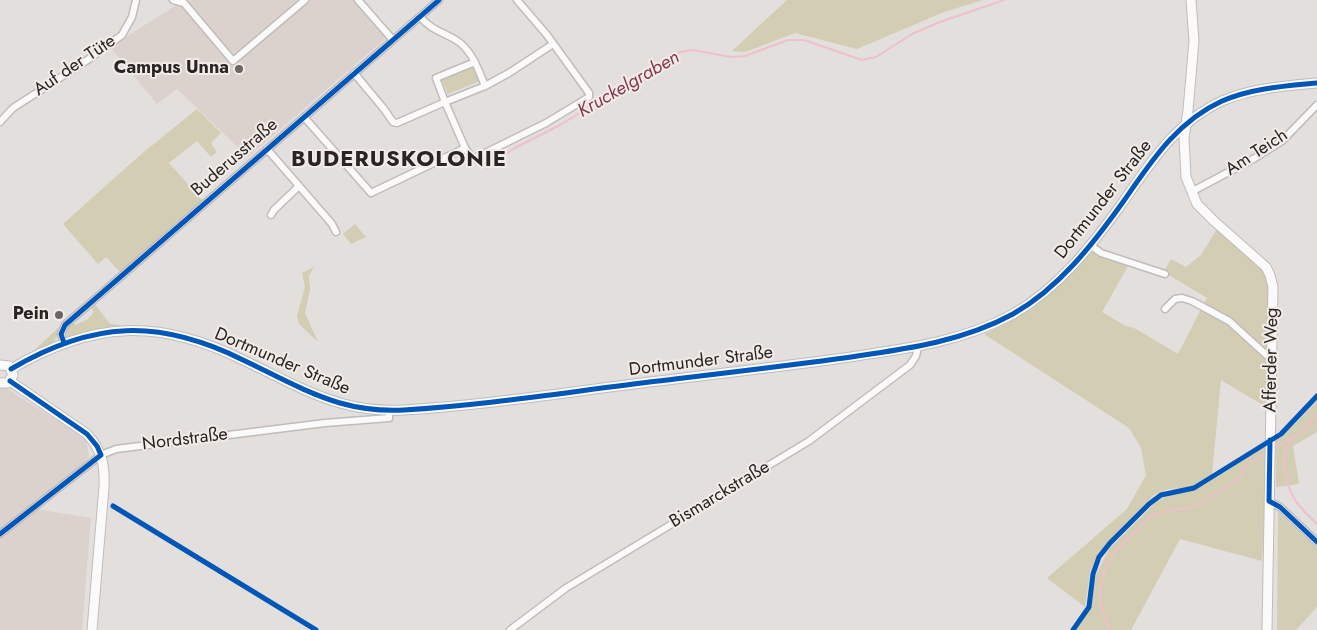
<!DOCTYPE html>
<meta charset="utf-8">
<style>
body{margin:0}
canvas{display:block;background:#e3dfdd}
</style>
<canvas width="1317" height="630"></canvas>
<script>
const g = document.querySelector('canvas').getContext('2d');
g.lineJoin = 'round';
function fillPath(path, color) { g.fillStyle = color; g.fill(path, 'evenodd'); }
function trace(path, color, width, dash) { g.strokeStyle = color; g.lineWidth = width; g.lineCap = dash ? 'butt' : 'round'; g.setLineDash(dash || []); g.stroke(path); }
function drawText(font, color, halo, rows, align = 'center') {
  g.font = font + ' Jost,sans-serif'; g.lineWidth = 4; g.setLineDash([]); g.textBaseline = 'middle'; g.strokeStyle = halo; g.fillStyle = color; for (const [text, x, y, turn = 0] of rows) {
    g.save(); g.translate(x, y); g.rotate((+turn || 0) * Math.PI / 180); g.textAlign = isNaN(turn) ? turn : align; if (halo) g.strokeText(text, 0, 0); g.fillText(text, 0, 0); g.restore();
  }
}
fillPath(new Path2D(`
 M184 0H354L386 38 248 157 177 89 157 104 110 47Z
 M0 384 86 439 89 456 83 466 30 508 91 518 82 630H0Z`), '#dcd2cd');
fillPath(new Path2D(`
 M787 0H983L944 12 857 49 795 33 745 52 732 51Z
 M473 65 480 81 448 94 441 78Z
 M197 109 221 133 211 143 217 152 211 157 197 141 169 163 202 200 120 272 106 257 98 264 63 224 139 156Z
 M355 224 366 237 351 244 343 234Z
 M1217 229 1263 270 1269 288 1268 353 1203 305 1207 298 1164 272 1171 259 1186 267 1201 255Z
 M1092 252 1129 264 1102 312 1124 325 1136 329 1178 354 1201 309 1230 324 1268 361 1266 407 1221 380 1212 474 1194 486 1186 488 1168 489 1154 495 1115 535 1099 553 1090 572 1085 607 1047 578 1127 509 1146 475 1141 448 1129 428 984 334C1029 315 1059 288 1092 252Z
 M314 267 309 276 310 290 305 313 318 342 299 324 297 316 305 287 302 273Z
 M94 303 110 324 120 325V327L98 330 68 337 65 333 67 327 73 322 75 325 88 319 94 312 90 307Z
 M58 328H60C56 345 45 348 30 354Z
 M1317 401V432L1293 446 1299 484 1276 487V439L1291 428Z
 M1267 444 1262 561 1180 539 1131 630H1076L1091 608 1096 575 1109 549 1157 501C1171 493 1186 494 1201 486 1224 474 1245 458 1267 444Z
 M1278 512 1317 548V607L1296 630H1277Z`), '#d3cdb3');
trace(new Path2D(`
 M488 168 513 149 560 125 680 52 693 50 731 57 745 56 788 40H804L862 60 876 57 912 34 940 22 1004 0
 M1291 439C1284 449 1284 457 1285 469 1288 496 1298 506 1317 524
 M1274 448 1302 432 1317 415
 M1110 630 1100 602V594L1105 567 1114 553 1151 516 1174 509H1187L1194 507 1229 486 1240 477 1247 465 1268 452`), '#edc1ca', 2);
const street = new Path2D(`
 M173 0 184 3
 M358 0 393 40
 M184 3 233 61 305 0
 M420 17C433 31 441 31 456 40 472 50 478 69 485 86L445 102 465 148 473 159 546 123 589 97V93L547 35 517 0
 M354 73 384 109 393 122 397 123 445 102 436 78 475 62
 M485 86 509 73 553 44
 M304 117 371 193 465 148
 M0 122 13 108 86 61 122 35 132 17 136 0
 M267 149 332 224 336 232
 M1191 192 1255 158 1282 141 1317 105
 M271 215 274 210 299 186
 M1090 245 1101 253 1165 274
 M1165 309 1175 299 1182 298 1192 301 1229 321 1272 360
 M64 343 61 334 65 325 439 0
 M1269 501 1280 507 1317 542
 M0 534 101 455 116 449 325 423 389 418V411
 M510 630 566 588 809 441 910 365 916 356 918 347`);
const secondary = new Path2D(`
 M1191 0 1194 41 1188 110 1184 138 1186 177 1197 204 1214 221 1266 267 1270 275 1273 287 1267 630
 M0 365 9 366 13 375 8 383H0
 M11 369C93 321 158 318 243 360 275 375 306 393 340 403 361 409 383 411 404 410 489 405 574 391 658 381 717 374 777 367 836 359 897 350 958 344 1013 314 1059 288 1093 244 1123 202 1151 162 1176 122 1222 101 1252 88 1285 86 1317 83
 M10 381 87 434C102 450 105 466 104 487L92 630`);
trace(street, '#c0bcbb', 9);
trace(secondary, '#c0bcbb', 11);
trace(street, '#fbfafa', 6);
trace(secondary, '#fbfafa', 9);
trace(new Path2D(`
 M64 343 61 334 65 325 439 0
 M11 369C93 321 158 318 243 360 275 375 306 393 340 403 361 409 383 411 404 410 489 405 574 391 658 381 717 374 777 367 836 359 897 350 958 344 1013 314 1059 288 1093 244 1123 202 1151 162 1176 122 1222 101 1252 88 1285 86 1317 83
 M1270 440 1269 501 1280 507 1317 542
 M113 506 316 630
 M0 534 101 455 97 446 87 434 10 381
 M1073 630 1089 607 1093 574 1099 557 1110 543 1149 504 1161 495 1194 488 1281 434 1317 396`), '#0057b8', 5);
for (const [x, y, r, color] of [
 [239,69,5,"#696665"],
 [59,315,5,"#696665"]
]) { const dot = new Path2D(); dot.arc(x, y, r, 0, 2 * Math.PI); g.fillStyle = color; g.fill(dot); trace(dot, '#f3ebe7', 2); }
drawText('18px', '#282524', '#f3ebe7', [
 ["Auf der Tüte",75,66,-34],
 ["Am Teich",1257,153,-33],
 ["Buderusstraße",235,158,-41],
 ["Dortmunder Straße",1104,200,-52],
 ["Afferder Weg",1272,360,-89],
 ["Dortmunder Straße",282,362,23],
 ["Dortmunder Straße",701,362,-7],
 ["Nordstraße",185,440,-7],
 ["Bismarckstraße",720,495,-31]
]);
drawText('bold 18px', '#282524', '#f3ebe7', [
 ["Campus Unna",229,69],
 ["Pein",49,315]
], 'right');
drawText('italic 19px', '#843b50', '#f3ebe7', [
 ["Kruckelgraben",629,85,-30]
]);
g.letterSpacing = '1px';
drawText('bold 22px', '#282524', '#f3ebe7', [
 ["BUDERUSKOLONIE",399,161]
]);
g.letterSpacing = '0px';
</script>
